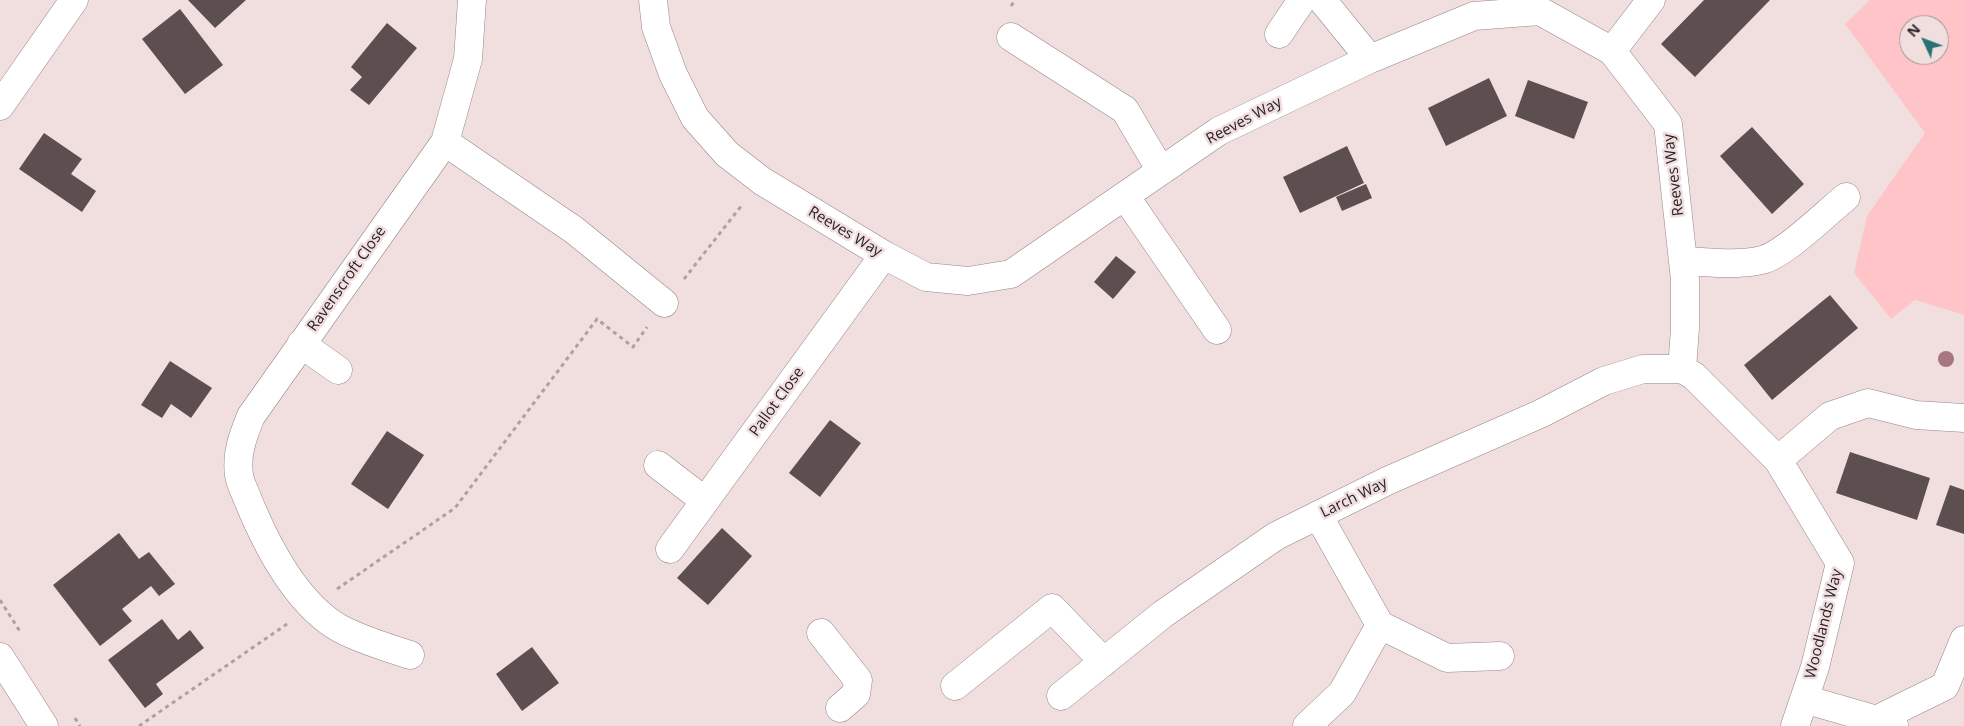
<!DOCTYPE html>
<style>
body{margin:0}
#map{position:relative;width:1964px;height:726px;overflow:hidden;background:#f1dfe0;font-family:"Open Sans",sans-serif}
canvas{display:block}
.north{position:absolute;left:1899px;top:15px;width:50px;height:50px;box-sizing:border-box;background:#f1dfe0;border:1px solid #a19494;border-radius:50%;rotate:313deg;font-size:14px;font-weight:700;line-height:20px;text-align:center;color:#2a2323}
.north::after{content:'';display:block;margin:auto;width:18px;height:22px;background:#287372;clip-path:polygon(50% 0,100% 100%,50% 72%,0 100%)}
</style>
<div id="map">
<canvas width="1964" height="726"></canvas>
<div class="north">N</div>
</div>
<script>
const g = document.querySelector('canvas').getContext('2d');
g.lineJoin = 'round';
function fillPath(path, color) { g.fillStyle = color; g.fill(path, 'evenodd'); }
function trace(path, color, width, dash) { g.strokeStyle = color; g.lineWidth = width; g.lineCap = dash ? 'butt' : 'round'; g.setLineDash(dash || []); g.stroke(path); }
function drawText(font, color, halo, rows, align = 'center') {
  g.font = font + ' "Open Sans",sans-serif'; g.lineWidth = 5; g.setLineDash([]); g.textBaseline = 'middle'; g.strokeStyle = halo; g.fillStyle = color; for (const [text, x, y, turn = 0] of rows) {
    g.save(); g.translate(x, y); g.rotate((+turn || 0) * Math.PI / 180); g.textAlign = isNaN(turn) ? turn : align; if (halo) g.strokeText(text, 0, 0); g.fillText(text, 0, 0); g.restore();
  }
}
fillPath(new Path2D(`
 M1870 0H1964V315L1915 300 1891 319 1854 273 1867 216 1925 133 1845 24ZM1909 25H1939V55H1909Z`), '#ffc4c8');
fillPath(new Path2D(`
 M188 0H246L215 28Z
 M1704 0H1770L1695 77 1661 44Z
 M180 9 223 65 185 94 142 39Z
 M387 23 417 48 369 105 350 90 362 77 351 67Z
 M1489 78 1507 116 1446 146 1428 108Z
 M1528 80 1588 102 1574 139 1515 116Z
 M1752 127 1804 184 1772 214 1720 156Z
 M44 133 82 159 71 174 96 191 82 212 19 169Z
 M1347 146 1364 183 1300 213 1283 177Z
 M1366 184 1372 198 1342 211 1336 197Z
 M1116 256 1136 272 1113 299 1094 282Z
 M1830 295 1858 328 1772 400 1744 365Z
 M170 361 212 388 191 418 171 404 162 418 141 405Z
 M830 420 861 443 820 497 789 473Z
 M387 431 424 455 388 509 351 484Z
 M1850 452 1930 478 1917 520 1836 493Z
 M1950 485 1964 490V534L1936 525Z
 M722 528 752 556 708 605 677 578Z
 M119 533 139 559 149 552 175 584 159 596 151 586 122 609 132 621 100 646 53 585Z
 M162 619 178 640 190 630 204 648 156 684 163 694 145 708 108 660Z
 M532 647 559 683 522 711 496 674Z`), '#5d4e4f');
const minor = new Path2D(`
 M653 0 656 27 673 74 695 118 727 154 762 181 884 255 926 277 968 281 1011 274 1219 131 1370 59 1474 16 1540 11 1612 51 1668 124 1685 280V328L1682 369
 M1322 0 1370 59
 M1279 34 1302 0
 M1011 37 1125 110 1161 171
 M1612 51 1651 0
 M0 106 74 0
 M445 142 574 230 664 303
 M1125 196 1217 330
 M1684 261C1709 262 1737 266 1762 260 1785 254 1825 214 1846 197
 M301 344 338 370
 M1778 460 1830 416 1868 403 1916 415 1964 418
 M658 465 705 501
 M670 549 884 255
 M1380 625 1447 658 1500 656
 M821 633 858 680 856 694 840 708
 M410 655C386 647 361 640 339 628 296 603 266 544 248 500 245 492 240 483 239 475 236 453 243 436 251 416L445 142 468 59 472 0
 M955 686 1052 608 1104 662
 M1061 696 1163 614 1276 536 1387 481 1540 414 1604 381 1643 369H1682L1694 376 1778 460 1840 563 1815 667 1795 726
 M1804 699 1894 725
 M1307 726 1342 693 1380 625 1318 515
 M1878 726 1876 720 1945 686 1964 640`);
const major = new Path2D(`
 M0 657 44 726`);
trace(minor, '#968586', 29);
trace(major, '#968586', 29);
trace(new Path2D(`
 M1011 6 1015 0
 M684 279 742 205
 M337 589 455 508 597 319 633 347 647 327
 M0 600 21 633
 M75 718 80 726
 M139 726 287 624`), '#ae9fa0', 3, [4, 4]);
trace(minor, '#fff', 28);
trace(major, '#fff', 28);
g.fillStyle = '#a6777e';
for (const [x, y] of [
 [1946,359]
]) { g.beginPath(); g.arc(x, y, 8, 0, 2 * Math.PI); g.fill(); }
drawText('15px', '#2a2323', '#f1dfe0', [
 ["Reeves Way",1244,121,-28],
 ["Reeves Way",1674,175,-97],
 ["Reeves Way",845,232,31],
 ["Ravenscroft Close",347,279,-55],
 ["Pallot Close",777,402,-54],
 ["Larch Way",1354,498,-26],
 ["Woodlands Way",1824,624,-76]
]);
</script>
